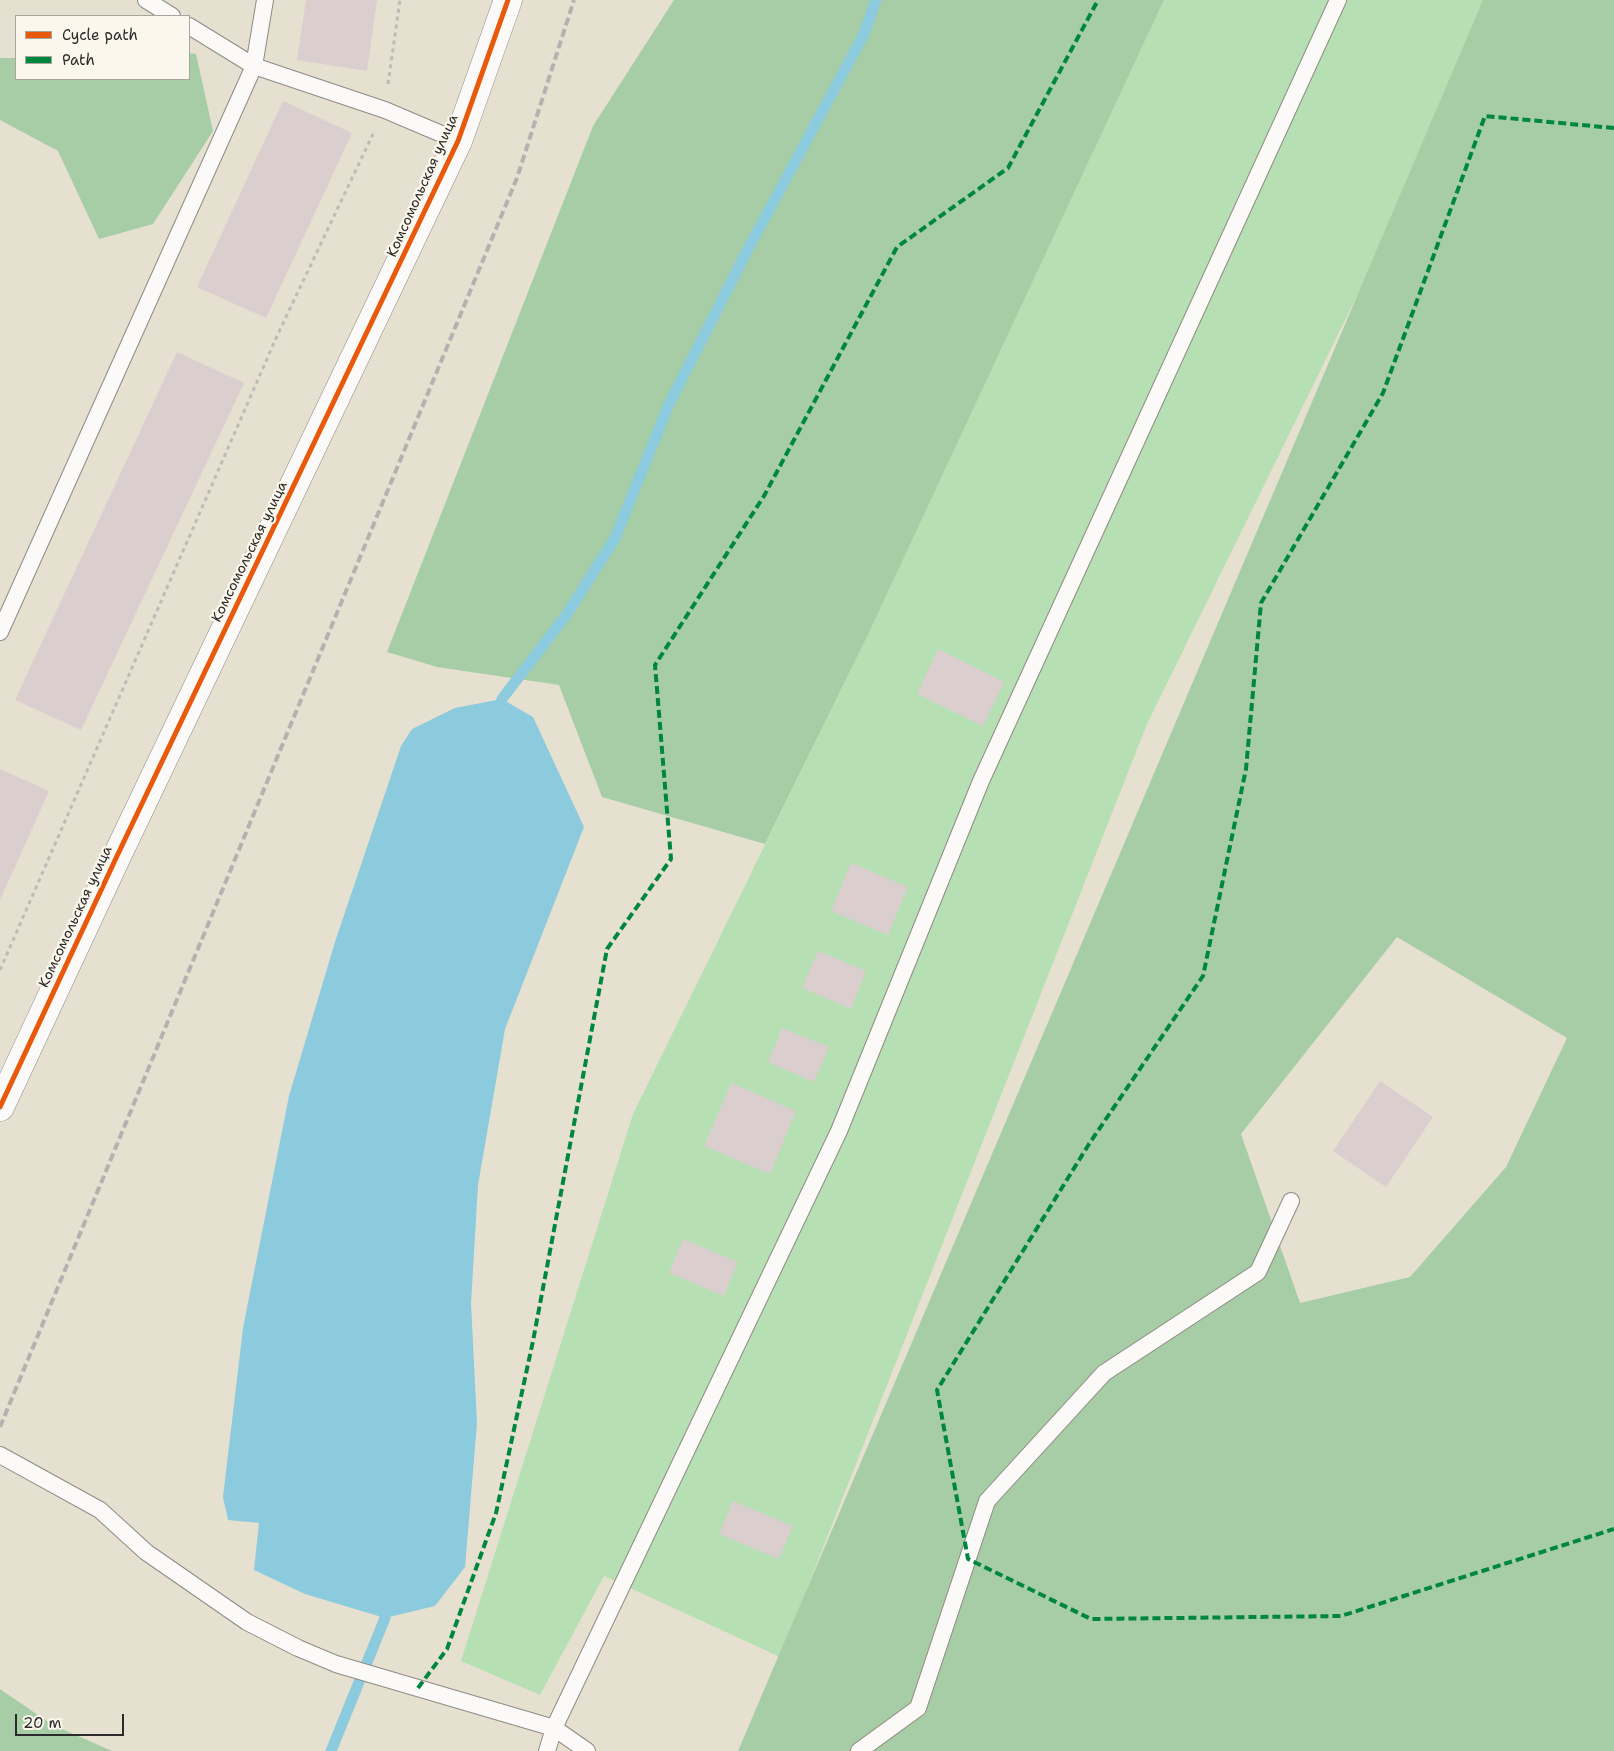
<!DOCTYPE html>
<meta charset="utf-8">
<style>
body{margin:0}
#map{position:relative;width:1614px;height:1751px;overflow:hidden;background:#e6e0d0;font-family:"Shantell Sans",sans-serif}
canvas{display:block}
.legend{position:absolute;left:15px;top:15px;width:175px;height:65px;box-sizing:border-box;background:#fbf7ec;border:1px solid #a8a59f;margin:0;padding:6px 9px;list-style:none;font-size:15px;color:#2b2b2b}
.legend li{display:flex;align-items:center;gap:10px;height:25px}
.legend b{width:25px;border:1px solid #a8a59f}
.scale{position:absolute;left:15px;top:1714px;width:109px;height:22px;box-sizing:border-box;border:2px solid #2b2b2b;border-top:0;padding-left:6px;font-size:15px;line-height:18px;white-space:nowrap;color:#2b2b2b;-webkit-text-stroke:4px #fbf7ec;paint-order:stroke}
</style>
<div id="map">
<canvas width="1614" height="1751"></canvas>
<ul class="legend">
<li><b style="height:6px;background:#e8590c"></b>Cycle path</li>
<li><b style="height:6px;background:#00873e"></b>Path</li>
</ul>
<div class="scale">20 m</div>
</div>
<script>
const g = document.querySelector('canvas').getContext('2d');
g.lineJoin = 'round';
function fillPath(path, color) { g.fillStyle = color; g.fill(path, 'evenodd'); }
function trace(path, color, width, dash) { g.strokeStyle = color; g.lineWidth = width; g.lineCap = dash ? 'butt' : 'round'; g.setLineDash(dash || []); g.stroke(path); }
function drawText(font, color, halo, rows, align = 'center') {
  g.font = font + ' "Shantell Sans",sans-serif'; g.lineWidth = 4.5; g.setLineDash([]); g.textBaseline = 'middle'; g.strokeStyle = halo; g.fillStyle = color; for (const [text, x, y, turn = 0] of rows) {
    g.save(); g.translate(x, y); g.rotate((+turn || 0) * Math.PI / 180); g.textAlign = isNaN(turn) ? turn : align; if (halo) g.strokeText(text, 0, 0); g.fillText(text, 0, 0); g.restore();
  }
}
fillPath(new Path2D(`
 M1164 0H1502L1147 724 780 1657 604 1576 540 1695 461 1661 633 1114 867 637Z`), '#b6dfb3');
fillPath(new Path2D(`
 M674 0H1164L867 637 765 844 602 797 559 685 437 667 387 652 593 126Z
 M1483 0H1614V1751H738ZM1397 937 1567 1038 1506 1167 1410 1277 1300 1303 1241 1134Z
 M189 53 196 54 213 131 153 224 99 239 58 151 0 120V58H16V79H189Z
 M0 1689 51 1724 112 1751H0Z`), '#a7cda6');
fillPath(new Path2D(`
 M502 699 533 717 584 827 505 1029 478 1185 471 1303 477 1423 465 1567 435 1606 385 1618 305 1594 254 1570 259 1523 228 1520 223 1497 243 1328 289 1096 335 942 401 746 412 729 455 708Z`), '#8bcbdd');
trace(new Path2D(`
 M498 714 502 699 567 614 615 538 669 404 748 249 864 34 876 0
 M331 1751 385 1618 383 1603`), '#8bcbdd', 11);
fillPath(new Path2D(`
 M306 0H377L367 71 297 60Z
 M283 101 352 133 266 318 197 287Z
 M177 352 244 383 81 730 15 700Z
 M938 649 1004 682 983 726 917 694Z
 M0 769 49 791 0 900Z
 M851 863 908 887 888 935 831 911Z
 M818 951 866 971 851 1009 802 988Z
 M782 1028 829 1047 814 1082 768 1062Z
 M1380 1081 1433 1117 1386 1187 1333 1151Z
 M731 1083 796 1111 770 1174 704 1146Z
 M683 1239 738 1262 724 1296 669 1273Z
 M733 1501 793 1526 779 1559 719 1534Z`), '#dacecf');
const service = new Path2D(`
 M146 0 172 16
 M189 26 254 66 385 110 458 141
 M0 632 254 66 265 0
 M0 1455 100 1510 146 1552 247 1622 298 1648 336 1664 554 1728 547 1751
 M587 1751 554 1728 839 1131 981 781 1338 0
 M859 1751 918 1708 987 1501 1104 1373 1258 1272 1291 1201`);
const tertiary = new Path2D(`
 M0 1107 117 856 458 141 508 0`);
trace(service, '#8e8b83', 18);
trace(tertiary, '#8e8b83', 29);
trace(new Path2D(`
 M388 84 400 0
 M0 970 277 336 373 134`), '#bcbbb8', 3, [4, 4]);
trace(service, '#fbfaf8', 16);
trace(tertiary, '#fbfaf8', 28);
trace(new Path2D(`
 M0 1427 517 178 574 0`), '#b3b2b0', 4, [8, 4]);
trace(new Path2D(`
 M1614 128 1485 116 1383 393 1261 603 1246 769 1203 976 1089 1144 937 1390 968 1559 1091 1619 1341 1616 1614 1529
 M418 1688 447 1649 496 1513 533 1341 607 949 671 859 655 665 764 496 897 247 1008 168 1098 0`), '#00873e', 4, [8, 4]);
trace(new Path2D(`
 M0 1107 117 856 458 141 508 0`), '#e8590c', 5);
drawText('14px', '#2b2b2b', '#fbf7ec', [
 ["Комсомольская улица",423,186,-66],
 ["Комсомольская улица",250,552,-64],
 ["Комсомольская улица",76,917,-65]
]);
</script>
